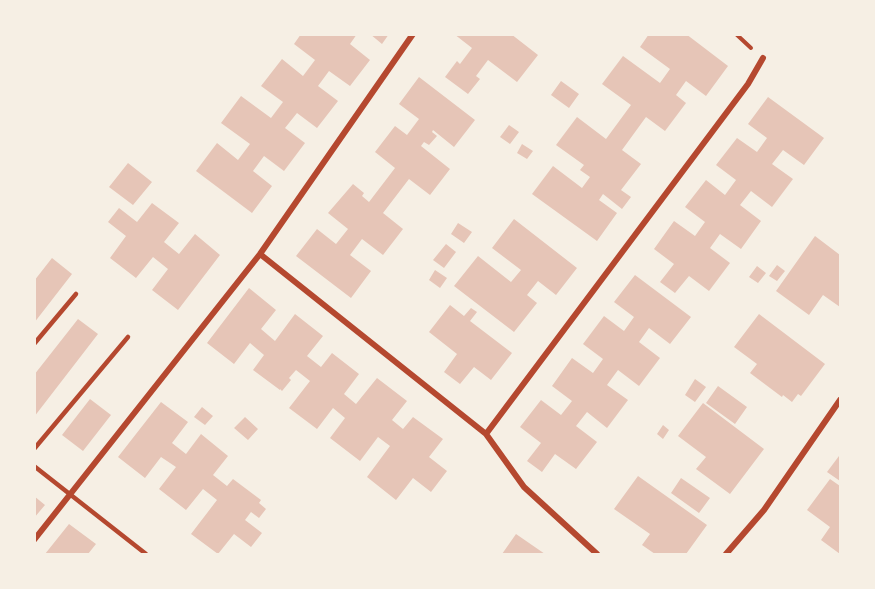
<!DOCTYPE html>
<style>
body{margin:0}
#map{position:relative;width:875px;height:589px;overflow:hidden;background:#f6efe4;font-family:"Titillium Web",sans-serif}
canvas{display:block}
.frame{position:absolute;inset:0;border:36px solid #f6efe4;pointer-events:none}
</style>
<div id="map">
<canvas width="875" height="589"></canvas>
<div class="frame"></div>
</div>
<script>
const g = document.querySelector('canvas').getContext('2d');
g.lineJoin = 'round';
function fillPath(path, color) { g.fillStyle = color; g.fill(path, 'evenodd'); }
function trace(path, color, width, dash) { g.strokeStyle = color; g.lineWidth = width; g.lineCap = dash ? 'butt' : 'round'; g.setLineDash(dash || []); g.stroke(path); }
fillPath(new Path2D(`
 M301 34H357L350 44 370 60 350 86 329 71 318 86 338 101 317 128 297 113 285 128 305 143 284 171 264 156 253 171 272 186 252 213 196 171 217 143 238 160 250 144 221 123 241 96 271 118 283 102 261 86 282 59 303 76 315 60 294 44Z
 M370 34H389L382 44Z
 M454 34H511L538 55 517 82 488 60 476 76 480 79 468 94 445 77 457 61 460 64 472 48Z
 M649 34H686L728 66 706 96 686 81 676 95 686 103 665 131 646 117 622 150 641 164 621 190 631 197 622 209 603 194 599 200 617 213 597 241 532 194 553 166 582 188 590 177 580 170 584 165 556 145 577 117 606 139 631 105 602 84 623 56 660 83 670 69 640 47Z
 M419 77 475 120 454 147 433 130 432 132 437 136 429 145 424 142 421 146 450 169 430 195 409 179 383 213 403 229 383 255 362 239 350 255 371 271 351 298 296 256 317 229 336 244 348 229 328 213 353 184 364 193 362 196 369 202 395 168 375 152 395 126 407 135 419 119 399 104Z
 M561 81 579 94 569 108 551 95Z
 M768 97 824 138 804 165 783 150 772 164 793 179 772 207 751 191 740 205 761 221 741 249 720 234 710 248 730 263 709 291 689 276 675 293 660 282 674 264 654 249 674 221 695 236 705 222 685 207 706 180 725 195 736 180 716 165 737 138 757 152 767 138 748 124Z
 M509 125 519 132 510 144 500 137Z
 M522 144 533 151 527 159 517 153Z
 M128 163 152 182 133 205 109 187Z
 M152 203 179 223 164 242 179 254 195 234 220 255 178 310 152 290 168 269 153 257 136 278 110 258 126 236 108 222 119 208 137 222Z
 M514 219 577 268 556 295 538 281 527 295 537 303 514 332 454 286 478 256 511 282 521 270 492 248Z
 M458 223 472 232 464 243 451 234Z
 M815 236 840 255V307L823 295 809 315 776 291Z
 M446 244 456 252 444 268 433 260Z
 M52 258 72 274 34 323V281Z
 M777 265 785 271 777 281 769 276Z
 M757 266 766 273 758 283 749 277Z
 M435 270 447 278 440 288 429 280Z
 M635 275 691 317 670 344 649 328 639 342 660 358 639 386 618 370 607 385 628 400 607 428 587 412 576 426 597 442 576 469 555 454 542 472 527 461 541 443 520 427 541 400 561 415 572 401 552 386 572 358 593 373 603 359 583 344 604 316 624 331 634 317 614 302Z
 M249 288 276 310 261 329 275 341 295 314 323 336 307 356 321 367 332 353 359 374 344 394 356 404 377 378 407 401 392 420 403 429 413 417 443 439 429 457 447 471 431 492 413 478 396 500 367 477 390 446 378 437 360 461 330 438 345 418 333 408 317 429 289 408 310 381 296 370 289 378 291 380 282 391 280 389V390L253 370 264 355 250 343 234 364 207 343Z
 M450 305 464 316 471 308 477 312 470 321 512 353 491 380 474 367 460 384 444 372 457 354 429 332Z
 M759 314 825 364 801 396 798 394 792 402 783 395 782 397 750 373 757 364 734 347Z
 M78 319 98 334 34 417V375Z
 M695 379 706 387 695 402 685 395Z
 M718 386 747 407 735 424 706 403Z
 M90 399 111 415 83 451 62 435Z
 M161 402 188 422 172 443 186 454 201 434 228 456 213 475 227 486 233 479 261 500 259 503 266 509 259 518 251 512 245 520 262 533 251 547 234 534 218 554 191 534 217 500 203 489 186 510 159 489 176 467 161 457 145 478 118 457Z
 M703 403 764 449 730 494 696 469 706 457 678 436Z
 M202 407 213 416 205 425 194 417Z
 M245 417 258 429 248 440 234 428Z
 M663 425 669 430 663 439 657 434Z
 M839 456 840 457V481L827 472Z
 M638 476 707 525 686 554H655L642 545 650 534 614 509Z
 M681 478 710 498 699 513 671 493Z
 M830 479 840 486V554L821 540 830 527 807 510Z
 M34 496 45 505 34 518Z
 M69 524 96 544 88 554H45Z
 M516 534 545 554H502Z`), '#e6c5b7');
trace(new Path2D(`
 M736 34 751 48`), '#b5482f', 4);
trace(new Path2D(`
 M34 344 76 294
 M34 449 128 337
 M34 466 146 554`), '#b5482f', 4.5);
trace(new Path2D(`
 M260 254 486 434 524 487 597 554
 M486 434 748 84 763 58
 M34 540 260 254 413 34
 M726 554 764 510 840 400`), '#b5482f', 6);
</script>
